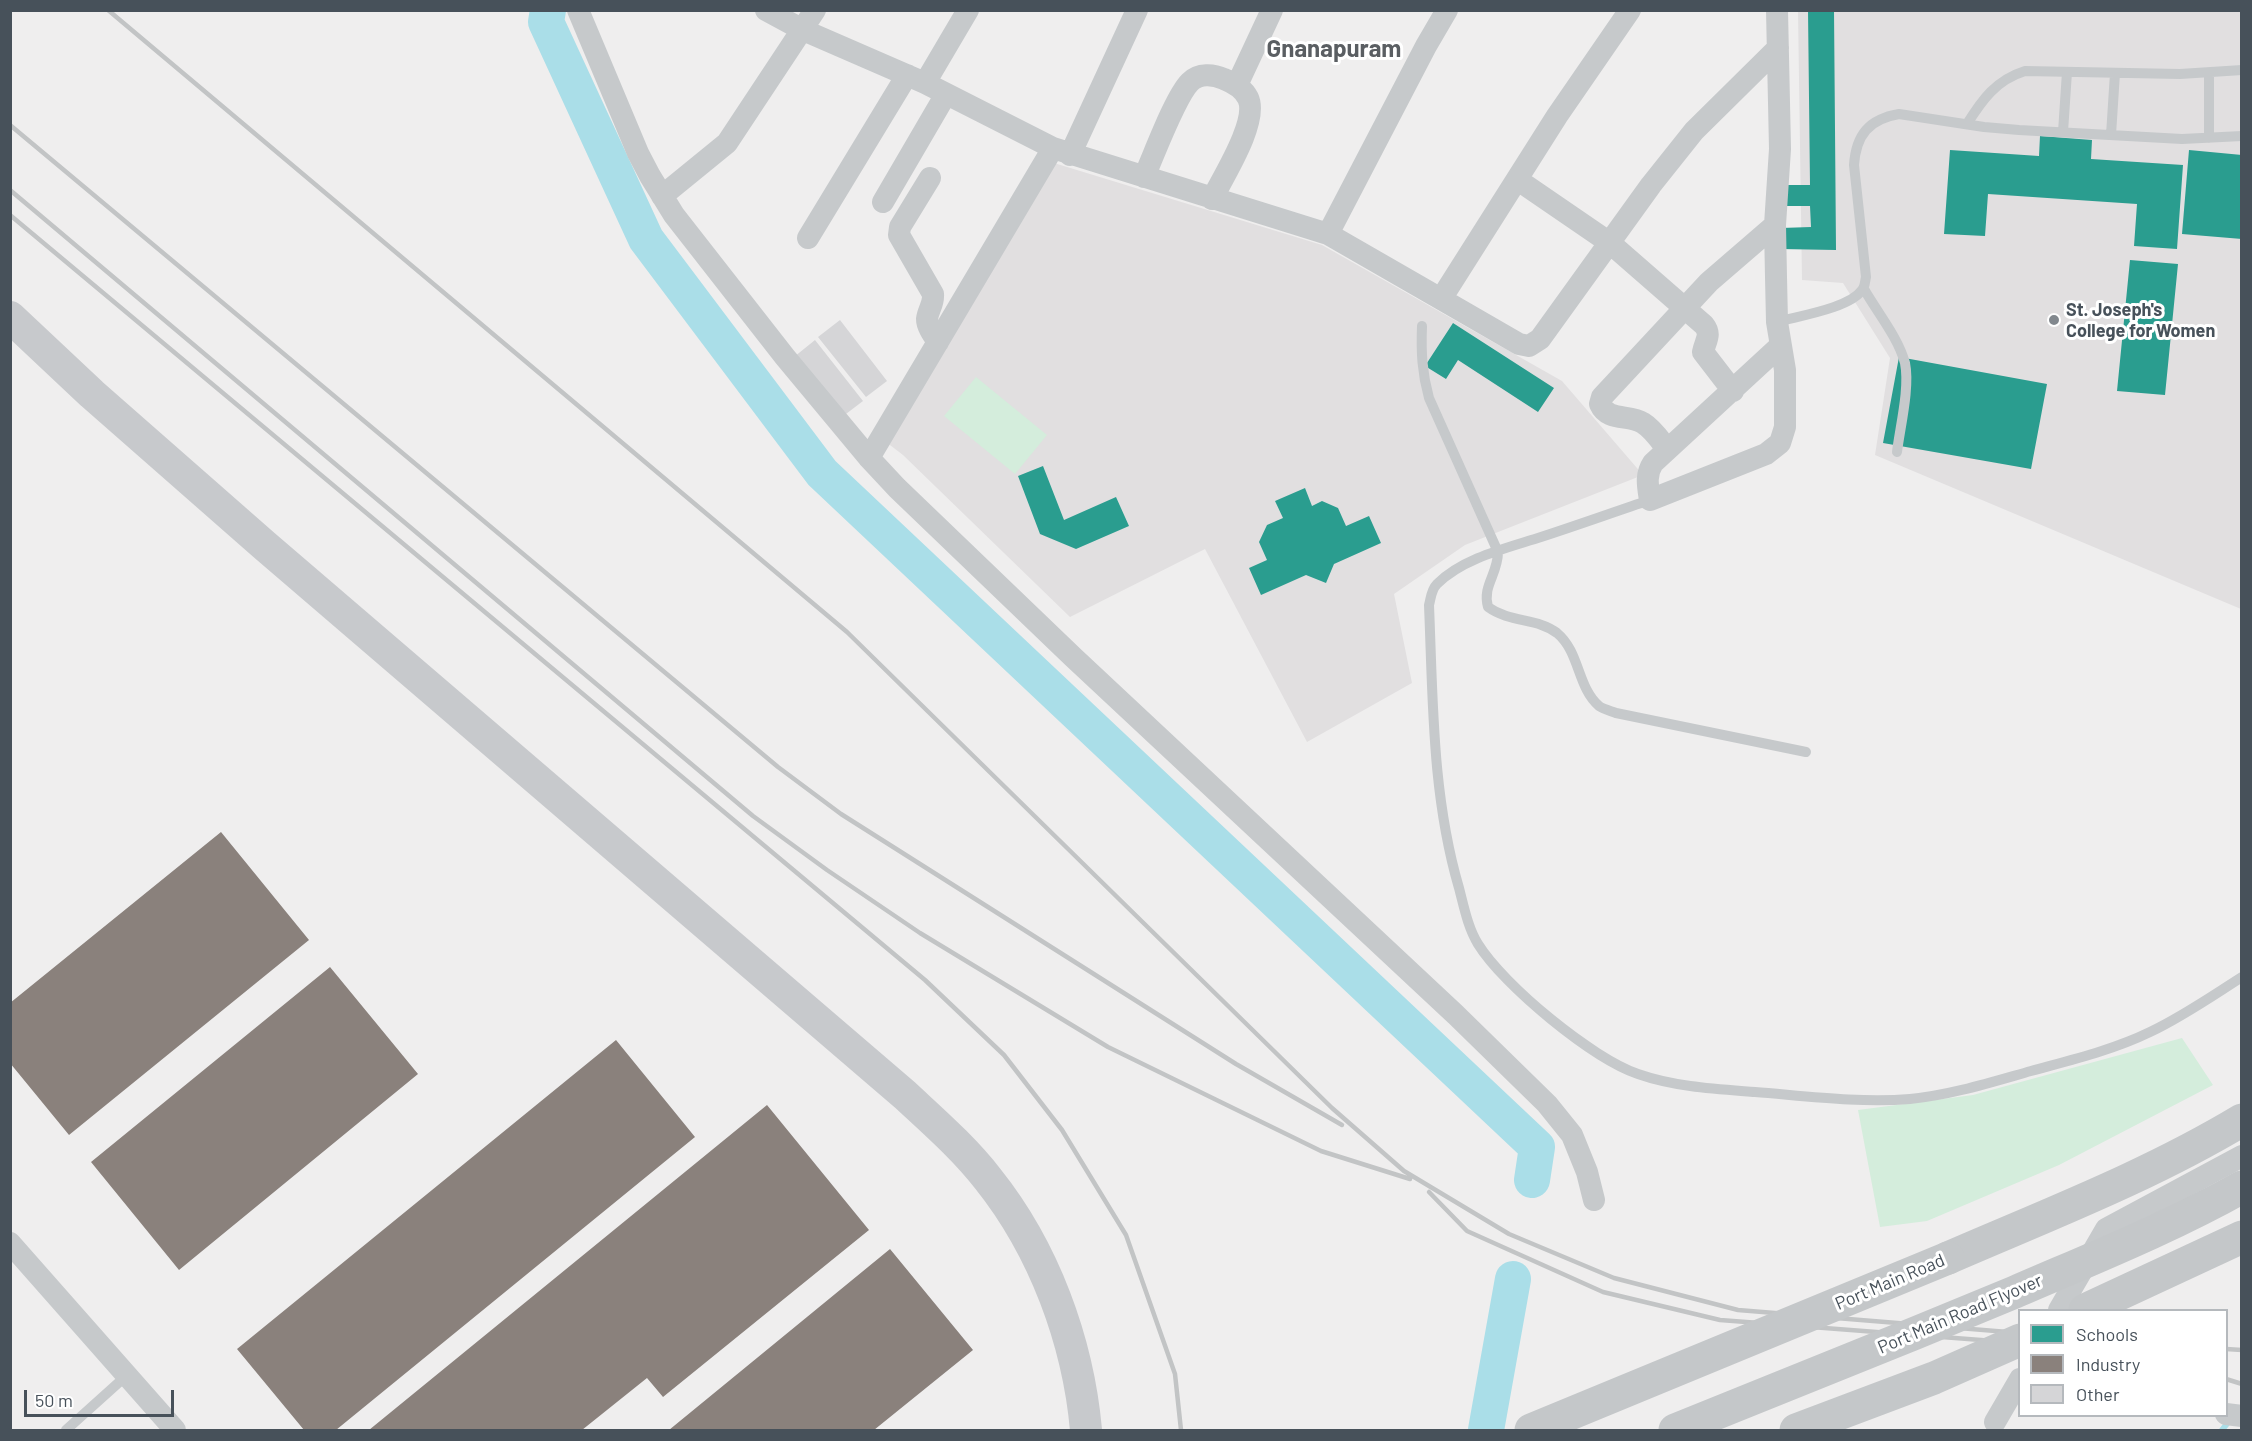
<!DOCTYPE html>
<style>
body{margin:0}
#map{position:relative;width:2252px;height:1441px;overflow:hidden;background:#efeeee;font-family:Barlow,sans-serif}
canvas{display:block}
.frame{position:absolute;inset:0;border:12px solid #47515a;pointer-events:none}
.legend{position:absolute;left:2018px;top:1309px;width:210px;height:108px;box-sizing:border-box;background:#fff;border:2px solid #b5b9bd;margin:0;padding:8px 10px;list-style:none;font-size:18px;color:#47515a}
.legend li{display:flex;align-items:center;gap:12px;height:30px}
.legend b{width:30px;border:2px solid #b5b9bd}
.scale{position:absolute;left:24px;top:1390px;width:150px;height:27px;box-sizing:border-box;border:3px solid #47515a;border-top:0;padding-left:8px;font-size:18px;line-height:21px;white-space:nowrap;color:#47515a;-webkit-text-stroke:4px #fff;paint-order:stroke}
</style>
<div id="map">
<canvas width="2252" height="1441"></canvas>
<div class="frame"></div>
<ul class="legend">
<li><b style="height:16px;background:#2a9d8f"></b>Schools</li>
<li><b style="height:16px;background:#8a817c"></b>Industry</li>
<li><b style="height:16px;background:#d5d5d7"></b>Other</li>
</ul>
<div class="scale">50 m</div>
</div>
<script>
const g = document.querySelector('canvas').getContext('2d');
g.lineJoin = 'round';
function fillPath(path, color) { g.fillStyle = color; g.fill(path, 'evenodd'); }
function trace(path, color, width, dash) { g.strokeStyle = color; g.lineWidth = width; g.lineCap = dash ? 'butt' : 'round'; g.setLineDash(dash || []); g.stroke(path); }
function drawText(font, color, halo, rows, align = 'center') {
  g.font = font + ' Barlow,sans-serif'; g.lineWidth = 6; g.setLineDash([]); g.textBaseline = 'middle'; g.strokeStyle = halo; g.fillStyle = color; for (const [text, x, y, turn = 0] of rows) {
    g.save(); g.translate(x, y); g.rotate((+turn || 0) * Math.PI / 180); g.textAlign = isNaN(turn) ? turn : align; if (halo) g.strokeText(text, 0, 0); g.fillText(text, 0, 0); g.restore();
  }
}
fillPath(new Path2D(`
 M1798 11H2241V609L1875 455 1890 358 1843 283 1802 280Z
 M1054 163 1322 245 1562 381 1643 475 1465 545 1394 594 1412 683 1307 742 1205 549 1070 617 903 455 886 442Z`), '#e1dfe0');
fillPath(new Path2D(`
 M976 377 1047 435 1015 474 944 416Z
 M2182 1038 2213 1085 2059 1165 1927 1221 1880 1227 1858 1110 1973 1095Z`), '#d4eddc');
fillPath(new Path2D(`
 M1808 10H1834L1836 250 1781 249V228L1811 227 1810 206H1783L1782 185H1810Z
 M2040 136 2092 140 2091 159 2183 165 2177 249 2134 246 2137 204 1988 194 1985 236 1944 234 1950 150 2039 156Z
 M2189 150 2242 155V239L2182 234Z
 M2130 260 2178 264 2165 395 2117 391Z
 M1453 323 1554 388 1538 412 1458 360 1446 379 1425 366Z
 M1899 357 2047 384 2031 469 1883 443Z
 M1043 466 1064 520 1116 497 1129 526 1076 549 1040 534 1018 476Z
 M1305 488 1312 506 1322 501 1338 508 1346 526 1369 516 1381 543 1334 564 1326 583 1306 575 1261 595 1249 568 1267 560 1259 542 1267 525 1283 518 1275 501Z`), '#2a9d8f');
fillPath(new Path2D(`
 M221 832 309 940 69 1135 10 1063V1003Z
 M330 967 418 1074 179 1270 91 1162Z
 M616 1040 695 1137 336 1430H304L237 1349Z
 M767 1105 869 1230 663 1397 647 1378 582 1430H369Z
 M890 1249 973 1350 874 1430H669Z`), '#8a817c');
trace(new Path2D(`
 M2222 1430 2230 1420`), '#aadee8', 6);
trace(new Path2D(`
 M548 10 546 22 646 239 822 473 1537 1147 1532 1180
 M1486 1430 1513 1279`), '#aadee8', 36);
fillPath(new Path2D(`
 M840 320 887 381 866 397 818 337Z
 M815 340 863 401 842 417 794 357Z`), '#d5d5d7');
trace(new Path2D(`
 M1967 124C1982 100 1996 80 2025 71L2180 74 2242 70
 M2063 132 2067 72
 M2111 135 2115 73
 M2209 138V73
 M1864 289C1877 312 1898 337 1905 363 1910 388 1900 427 1897 452
 M1777 322C1798 316 1850 308 1862 290 1865 287 1865 281 1866 277L1854 165C1856 135 1869 119 1899 114L1984 127 2019 130 2182 139 2242 136
 M1422 326C1421 352 1422 373 1429 398L1498 552C1498 574 1482 586 1488 607 1510 623 1538 618 1557 633 1580 652 1577 687 1599 706 1603 709 1611 711 1616 713L1806 752
 M1650 500C1614 512 1578 525 1541 537 1507 548 1463 558 1437 584 1431 590 1431 598 1429 605 1433 701 1432 796 1459 888 1464 907 1468 928 1478 944 1504 986 1592 1058 1638 1074 1675 1087 1716 1089 1755 1092 1806 1096 1859 1103 1910 1099 1951 1095 1992 1082 2031 1071 2071 1060 2113 1050 2150 1032 2182 1017 2212 996 2242 977
 M66 1430 126 1376`), '#c6c9cb', 10);
trace(new Path2D(`
 M578 10 638 153 650 176 674 215 785 357 869 458 897 488 1073 657 1456 1015 1547 1104 1572 1135 1587 1172 1594 1200
 M766 10 803 30 925 83 1053 148 1328 234 1426 46 1447 10
 M1777 10 1780 149 1775 225 1776 277 1777 322 1785 370V427L1780 443 1766 454 1650 500C1648 487 1645 475 1653 463L1781 345
 M925 83 968 10
 M1237 85 1272 10
 M1070 155 1137 10
 M1144 177C1154 155 1175 97 1190 82 1199 73 1213 74 1224 79 1234 83 1243 88 1248 98 1259 121 1223 177 1212 199
 M930 178 900 227 899 235 933 294C934 304 928 310 927 319 927 327 934 336 938 342
 M1518 180 1610 243 1704 325C1712 335 1705 341 1703 352L1733 391
 M662 196 727 143 815 10
 M883 202 946 94
 M1328 234 1441 299 1557 116 1630 10
 M808 238 907 75
 M1441 299 1519 344 1529 346 1540 339 1651 185 1694 131 1778 48
 M1667 449C1660 440 1653 429 1643 423 1629 414 1608 422 1600 404L1602 397 1709 282 1775 225
 M869 458 1053 148
 M10 1243 175 1430
 M2059 1310 2106 1229 2242 1156
 M2226 1414 2242 1416
 M1995 1422 2020 1379`), '#c6c9cb', 22);
trace(new Path2D(`
 M10 317 92 394 264 545 905 1095C934 1122 964 1148 988 1179 1044 1249 1078 1341 1086 1430`), '#c7c9cc', 32);
trace(new Path2D(`
 M1948 1258C2047 1215 2149 1176 2242 1120
 M2085 1310 2242 1237`), '#c4c7c9', 33);
trace(new Path2D(`
 M108 10 847 632 1332 1108 1404 1171 1509 1234 1614 1278 1738 1310 2020 1333
 M10 125 778 767 841 814 1236 1064 1342 1125
 M10 190 753 816 827 870 920 933 1108 1047 1321 1151 1410 1179
 M10 215 925 980 1004 1055 1062 1130 1126 1235 1175 1374 1181 1430
 M1429 1192 1467 1231 1603 1292 1720 1320 2020 1343
 M2226 1349 2242 1350
 M2226 1379 2242 1384`), '#c2c4c5', 4.5);
trace(new Path2D(`
 M1531 1430 1948 1258
 M1675 1430C1788 1385 1902 1339 2015 1292 2091 1259 2169 1228 2242 1187
 M1796 1430 1934 1378 2020 1340`), '#c4c7c9', 33);
for (const [x, y, r, color] of [
 [2054,320,6,"#82888e"]
]) { const dot = new Path2D(); dot.arc(x, y, r, 0, 2 * Math.PI); g.fillStyle = color; g.fill(dot); trace(dot, '#fff', 2); }
drawText('bold 18px', '#47515a', '#fff', [
 ["St. Joseph's",2066,310],
 ["College for Women",2066,331]
], 'left');
drawText('18px', '#47515a', '#fff', [
 ["Port Main Road",1890,1282,-23],
 ["Port Main Road Flyover",1960,1314,-23]
]);
drawText('bold 24px', '#5a5e62', '#fff', [
 ["Gnanapuram",1334,49]
]);
</script>
